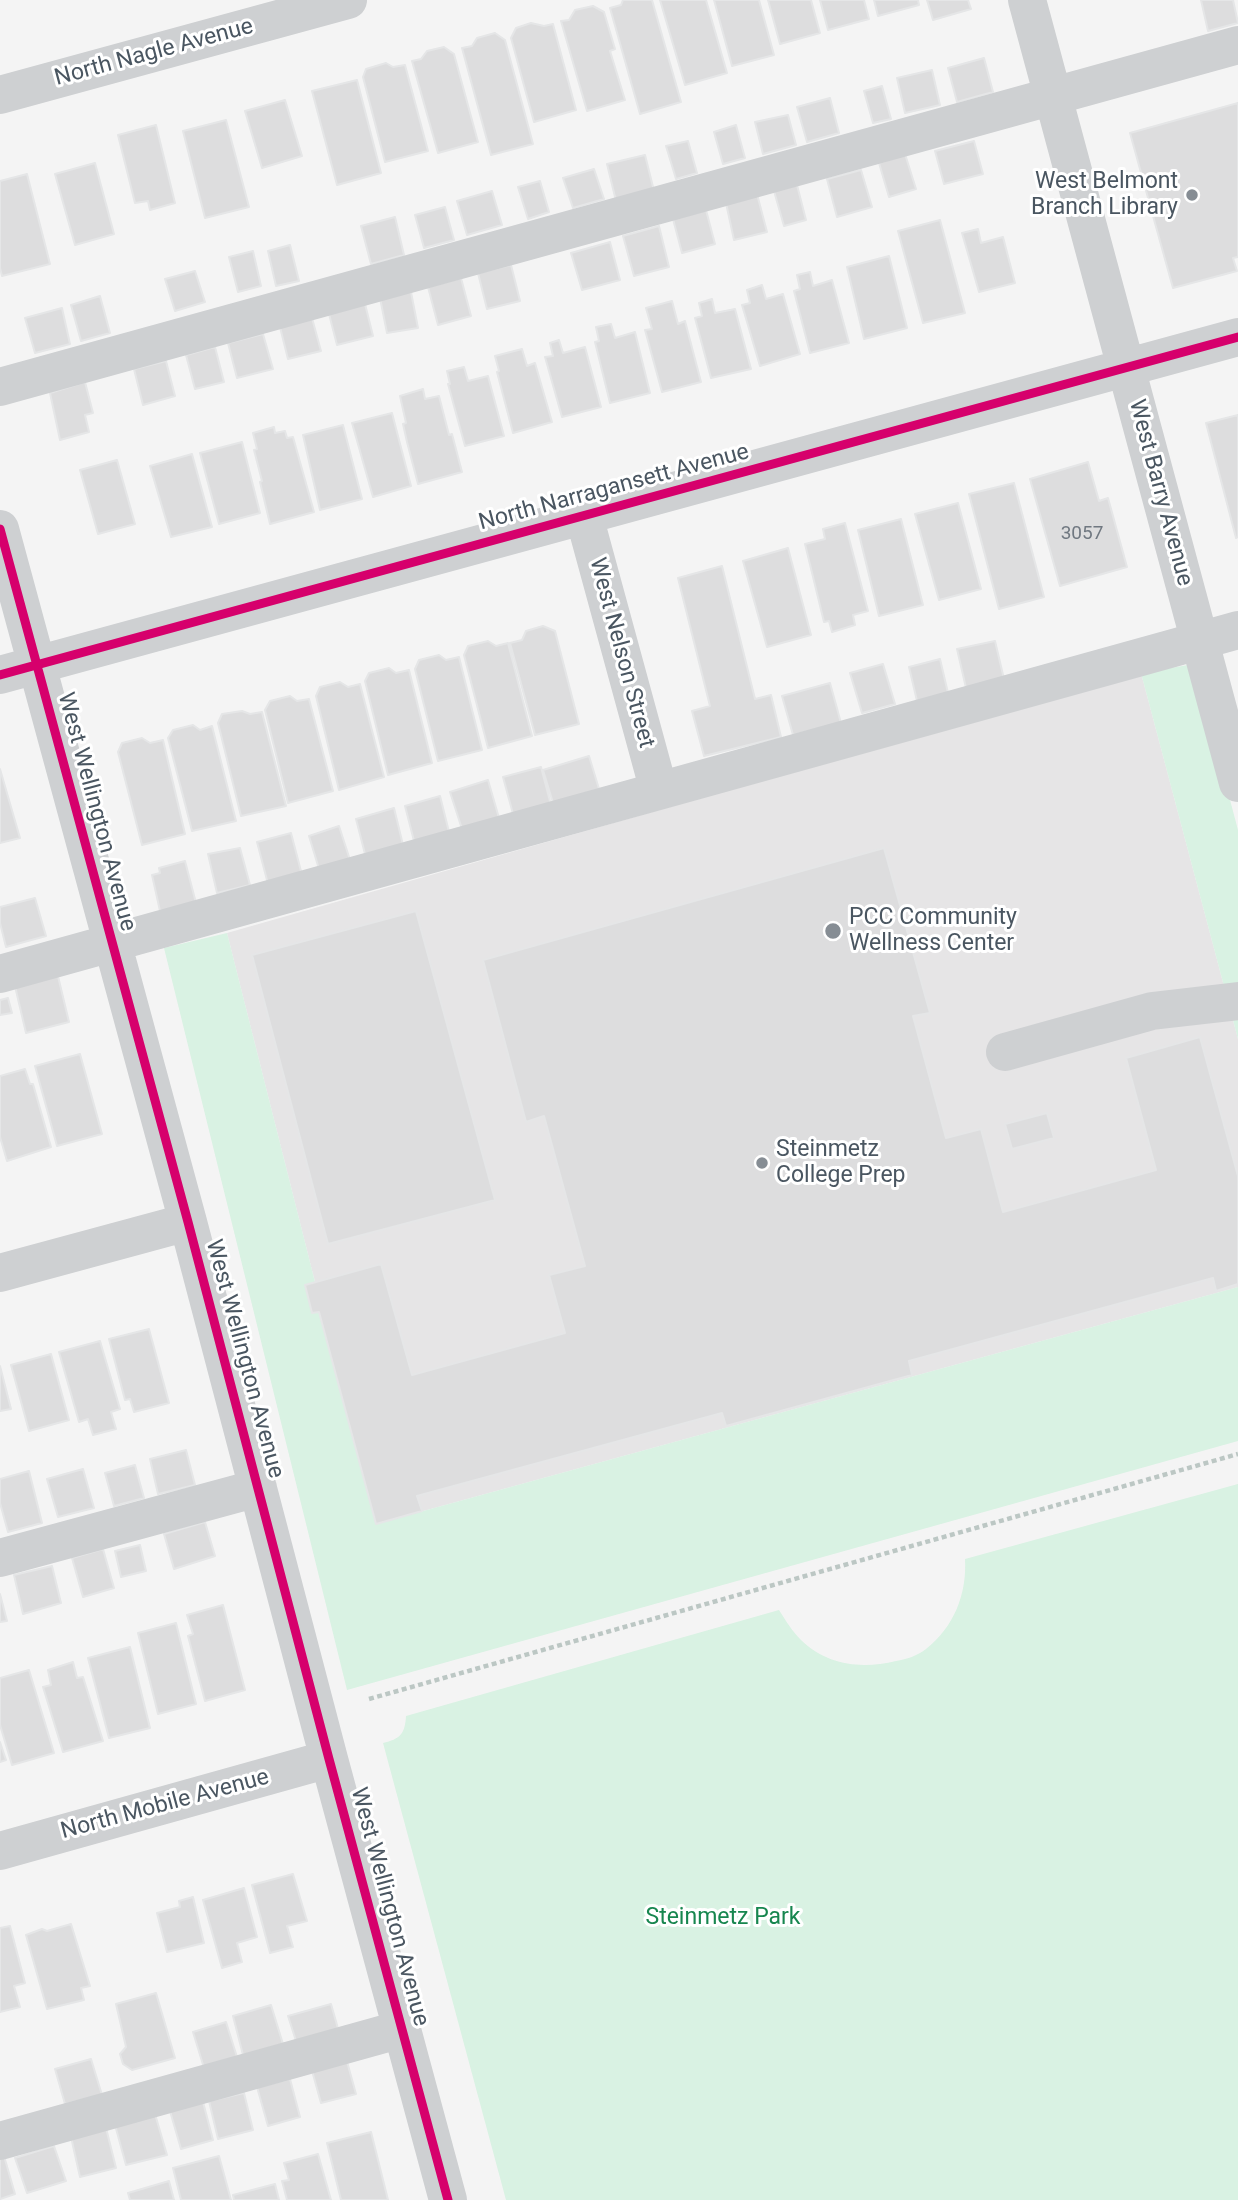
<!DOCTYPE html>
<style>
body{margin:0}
canvas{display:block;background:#f4f4f4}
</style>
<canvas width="1238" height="2200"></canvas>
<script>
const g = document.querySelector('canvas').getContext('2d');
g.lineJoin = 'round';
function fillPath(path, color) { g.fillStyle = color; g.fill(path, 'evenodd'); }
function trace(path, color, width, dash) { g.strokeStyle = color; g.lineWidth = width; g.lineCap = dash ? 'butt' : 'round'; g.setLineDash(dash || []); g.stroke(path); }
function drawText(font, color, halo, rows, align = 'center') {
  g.font = font + ' Roboto,sans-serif'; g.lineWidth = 6; g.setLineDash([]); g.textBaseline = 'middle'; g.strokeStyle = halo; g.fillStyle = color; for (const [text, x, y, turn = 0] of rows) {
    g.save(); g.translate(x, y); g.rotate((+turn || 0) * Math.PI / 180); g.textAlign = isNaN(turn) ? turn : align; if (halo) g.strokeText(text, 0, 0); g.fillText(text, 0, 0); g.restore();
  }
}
fillPath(new Path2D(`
 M1141 673 1238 1039V1287L376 1524 227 933Z`), '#e6e5e6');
fillPath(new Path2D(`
 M1194 664 1238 830V1039L1141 673Z
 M227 933 376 1524 1238 1287V1441L347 1690 164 948Z
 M1238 1484V2200H506L383 1743C400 1739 405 1734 406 1716L779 1610C786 1621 792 1631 801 1640 828 1666 862 1669 896 1661 907 1659 917 1656 926 1649 954 1627 967 1594 965 1559Z`), '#d9f2e3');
const building = new Path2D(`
 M623 0H652L681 102 640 114 610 8 621 5Z
 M660 0H706L727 73 685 85Z
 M714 0H759L774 55 732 66Z
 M768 0H811L820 33 780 44Z
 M820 0H864L869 19 828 30Z
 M874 0H918L919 5 878 16Z
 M927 0H968L971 9 933 20Z
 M1201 0H1233L1238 23 1208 31Z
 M593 6 604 12 615 49 610 51 625 100 587 111 561 21 569 20 575 10Z
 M531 23 544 26 553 24 576 110 534 122 511 38 516 28Z
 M495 33 505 40 533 144 491 155 462 48 472 46 477 38Z
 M444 47 454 54 478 142 438 153 412 61 421 59 427 51Z
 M984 58 993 92 957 102 948 68Z
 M386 63 393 67 405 65 428 151 385 162 363 77 366 69Z
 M932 70 940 105 905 113 897 78Z
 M357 80 381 173 337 185 312 91Z
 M882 86 891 119 873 123 864 91Z
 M830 98 839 133 807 142 797 107Z
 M285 100 302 156 262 168 245 111Z
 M1238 103V257L1233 258 1237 271 1173 288 1130 133Z
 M788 115 796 145 763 154 755 122Z
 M226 120 249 207 205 218 183 131Z
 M156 125 175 203 150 210 148 201 135 203 118 135Z
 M736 125 745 158 723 164 714 132Z
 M688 141 697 173 676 179 666 146Z
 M974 141 983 174 944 184 935 151Z
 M905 154 916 189 889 197 879 163Z
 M645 155 654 191 616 201 607 164Z
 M95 163 114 234 75 245 55 174Z
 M594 169 604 199 573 208 563 178Z
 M861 170 872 207 837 217 827 179Z
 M27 174 50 264 2 276 0 268V181Z
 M540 181 549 212 528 219 518 187Z
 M797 185 806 220 784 226 774 191Z
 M492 191 502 225 467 235 457 201Z
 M757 194 767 232 734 240 726 203Z
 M445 207 454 240 424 248 415 215Z
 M706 210 715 244 682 253 673 219Z
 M395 217 404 255 371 264 361 226Z
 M940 220 965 313 923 323 898 231Z
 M659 226 669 267 634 276 623 236Z
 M978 229 981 243 1003 237 1015 283 979 292 962 233Z
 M610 242 620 280 582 290 571 253Z
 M290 245 299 281 276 286 268 251Z
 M253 251 261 286 238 292 229 257Z
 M889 256 907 328 864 339 847 267Z
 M511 265 520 301 487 309 478 273Z
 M195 271 205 302 175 311 165 279Z
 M810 272 813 286 832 280 849 343 810 353 794 291 800 289 797 275Z
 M461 278 471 316 438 325 428 287Z
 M762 285 766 299 783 294 800 354 760 366 742 305 750 303 747 290Z
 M411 292 418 328 387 333 380 298Z
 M100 296 110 333 81 341 71 305Z
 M712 299 715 313 735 309 751 369 711 378 695 318 702 316 699 303Z
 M672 301 678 324 685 321 701 382 662 392 645 330 652 329 646 308Z
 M365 304 373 336 337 345 329 314Z
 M62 308 70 344 35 353 25 318Z
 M312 318 321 351 288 359 280 327Z
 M611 324 615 338 635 332 650 393 610 403 595 342 599 341 596 327Z
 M263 334 273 369 237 378 228 343Z
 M559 340 563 353 585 347 601 407 562 417 545 357 553 356 550 343Z
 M215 347 224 382 195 389 186 355Z
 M522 349 527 366 535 363 552 422 513 433 497 372 499 371 495 356Z
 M166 361 175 396 143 405 134 369Z
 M464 367 468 381 488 376 504 436 465 446 448 384H450L447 371Z
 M85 382 93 413 85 415 89 432 60 440 50 393Z
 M423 389 425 399 439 396 449 435 452 434 462 472 418 484 407 442 403 424 406 423 400 396Z
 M392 413 411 486 373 497 352 423Z
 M1238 415V537L1236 538 1206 423Z
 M343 425 362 499 320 510 303 435Z
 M274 427 275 433 285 431 287 438 293 437 314 512 270 524 260 482 262 481 254 450 257 449 253 433Z
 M242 442 260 513 219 524 200 453Z
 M192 454 212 527 171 537 150 466Z
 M117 460 135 524 98 534 80 470Z
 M1088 462 1099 501 1108 498 1127 567 1060 586 1030 479Z
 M1014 483 1044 597 999 609 969 494Z
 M958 503 981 589 939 600 915 514Z
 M901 519 923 605 879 616 858 530Z
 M845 523 868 611 853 615 855 625 832 632 829 621 824 622 805 544 825 539 823 529Z
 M788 548 811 635 767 647 743 561Z
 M722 566 755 699 771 695 781 737 704 756 692 711 710 706 678 578Z
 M543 626 555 631 579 724 535 735 510 643 522 640 526 631Z
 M488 641 496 646 508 643 532 736 488 748 464 655 468 646Z
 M995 641 1004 679 966 688 957 649Z
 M439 655 446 660 459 657 482 750 438 761 415 669 419 660Z
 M940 659 948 693 917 701 909 667Z
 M883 664 895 704 862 713 850 673Z
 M389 668 396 673 409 670 432 763 388 775 365 681 369 673Z
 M340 682 348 687 360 684 384 777 339 790 316 696 320 687Z
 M830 683 841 723 793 735 782 696Z
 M290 696 297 701 309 699 333 791 288 803 265 710 270 701Z
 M242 711 250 714 262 712 286 806 241 816 218 723 222 714Z
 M193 725 200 730 212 726 236 821 192 831 168 738 173 730Z
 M142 738 150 743 163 740 185 834 142 845 118 752 122 743Z
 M589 756 599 789 553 803 543 770Z
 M541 767 551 805 513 814 503 777Z
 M0 769 20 838 0 843Z
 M488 780 499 818 462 829 450 792Z
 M440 796 449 832 414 841 405 806Z
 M394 808 403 845 365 854 356 819Z
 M339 826 350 860 319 869 309 836Z
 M291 833 302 875 268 884 257 842Z
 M240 848 250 885 217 893 208 854Z
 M884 848 930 1013 913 1016 946 1138 981 1129 1003 1212 1156 1170 1126 1058 1200 1037 1238 1176V1284L1216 1291 1213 1278 909 1361 912 1375 726 1426 722 1413 417 1496 422 1511 376 1524 319 1312 312 1313 305 1285 381 1264 412 1375 565 1333 549 1275 585 1266 544 1116 526 1122 483 960Z
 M185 861 196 903 160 911 152 875 160 873 159 868Z
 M35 898 46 936 6 947 0 923V907Z
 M416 911 495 1200 328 1244 252 955Z
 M57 972 69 1022 26 1033 14 982Z
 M8 998 12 1013 0 1015V1000Z
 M80 1054 102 1134 57 1146 35 1066Z
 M25 1069 30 1084H33L51 1147 7 1161 0 1137V1076Z
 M1047 1113 1054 1138 1012 1149 1005 1124Z
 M149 1329 169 1403 134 1412 130 1399 125 1400 109 1339Z
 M100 1341 120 1409 111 1412 116 1429 93 1435 88 1419 79 1422 59 1352Z
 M51 1354 69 1420 29 1431 11 1365Z
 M0 1366 11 1409 0 1411Z
 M186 1450 195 1485 158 1494 150 1459Z
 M135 1465 144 1498 114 1506 105 1473Z
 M83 1469 94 1508 58 1517 47 1479Z
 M29 1471 42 1523 8 1532 0 1503V1479Z
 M205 1522 215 1556 174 1569 164 1534Z
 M140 1545 146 1571 121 1577 115 1551Z
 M103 1549 114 1588 83 1597 72 1558Z
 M52 1566 61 1603 23 1614 14 1575Z
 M0 1594 7 1621 0 1622Z
 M223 1605 245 1690 205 1701 188 1636 193 1634 187 1615Z
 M176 1623 196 1704 158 1714 138 1633Z
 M130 1647 150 1728 109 1738 88 1658Z
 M73 1662 77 1678 83 1677 103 1741 63 1752 43 1687 51 1685 48 1670Z
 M29 1670 54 1753 12 1765 0 1725V1678Z
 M0 1742 6 1760 0 1762Z
 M293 1874 307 1921 287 1926 293 1947 270 1953 252 1885Z
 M244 1888 257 1937 237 1943 242 1962 222 1968 203 1900Z
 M193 1897 204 1943 167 1952 157 1913 180 1907 179 1901Z
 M71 1924 90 1986 81 1988 84 2000 47 2009 26 1935 42 1929 47 1931Z
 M10 1926 25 1983 14 1986 20 2007 0 2012V1928Z
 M156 1993 175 2058 132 2070 123 2064 120 2054 126 2047 116 2004Z
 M331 2004 339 2032 297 2044 288 2016Z
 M271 2005 283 2044 243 2055 233 2016Z
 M226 2022 237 2057 204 2068 193 2032Z
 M346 2058 356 2094 321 2103 311 2067Z
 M91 2059 102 2095 65 2104 55 2069Z
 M290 2079 300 2117 268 2126 257 2087Z
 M244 2093 253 2130 218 2139 209 2101Z
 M203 2102 213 2140 181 2149 170 2111Z
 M155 2114 167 2155 126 2165 115 2125Z
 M106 2128 116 2168 80 2177 71 2137Z
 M371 2132 388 2200H341L327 2143Z
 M54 2146 66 2181 27 2193 15 2158Z
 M318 2154 331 2200H287L282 2181 289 2180 284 2163Z
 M4 2156 15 2194 0 2199V2157Z
 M219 2156 231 2200H181L173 2168Z
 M169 2181 174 2200H130L128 2193Z
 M275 2184 279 2200H234L233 2195Z`);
fillPath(building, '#ddddde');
trace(building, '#e5e6e7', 2);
trace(new Path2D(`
 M369 1699 1238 1454`), '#bcc7c4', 4.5, [5, 3.5]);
trace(new Path2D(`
 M1027 0 1238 783
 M0 95 348 0
 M0 387 1238 45
 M584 516 659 791
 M0 529 188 1222 329 1759 448 2200
 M0 675 1238 337
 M0 974 1238 630
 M1005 1052 1152 1011 1238 1001
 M0 1273 188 1222
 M0 1558 258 1488
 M0 1851 329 1759
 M0 2141 402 2029`), '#ced0d2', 38);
trace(new Path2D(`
 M0 529 188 1222 329 1759 448 2200
 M0 675 1238 337`), '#d6006c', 9);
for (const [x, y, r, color] of [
 [1192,195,7,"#868d94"],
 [833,931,9,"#868d94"],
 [762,1163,7,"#868d94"]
]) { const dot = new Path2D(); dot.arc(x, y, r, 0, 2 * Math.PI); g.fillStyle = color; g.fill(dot); trace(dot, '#fff', 2.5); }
drawText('19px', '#707881', null, [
 ["3057",1082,534]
]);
drawText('23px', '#4a5661', '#fff', [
 ["North Nagle Avenue",154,53,-15],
 ["North Narragansett Avenue",614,488,-15],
 ["West Barry Avenue",1160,493,75],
 ["West Nelson Street",621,653,75],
 ["West Wellington Avenue",96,812,75],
 ["West Wellington Avenue",244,1359,75],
 ["North Mobile Avenue",165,1805,-15],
 ["West Wellington Avenue",389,1907,75]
]);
drawText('23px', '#4a5661', '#fff', [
 ["West Belmont",1178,182,"right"],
 ["Branch Library",1178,208,"right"],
 ["PCC Community",849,918],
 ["Wellness Center",849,944],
 ["Steinmetz",776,1150],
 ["College Prep",776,1176]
], 'left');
drawText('23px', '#17864f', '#fff', [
 ["Steinmetz Park",723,1918]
]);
</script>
